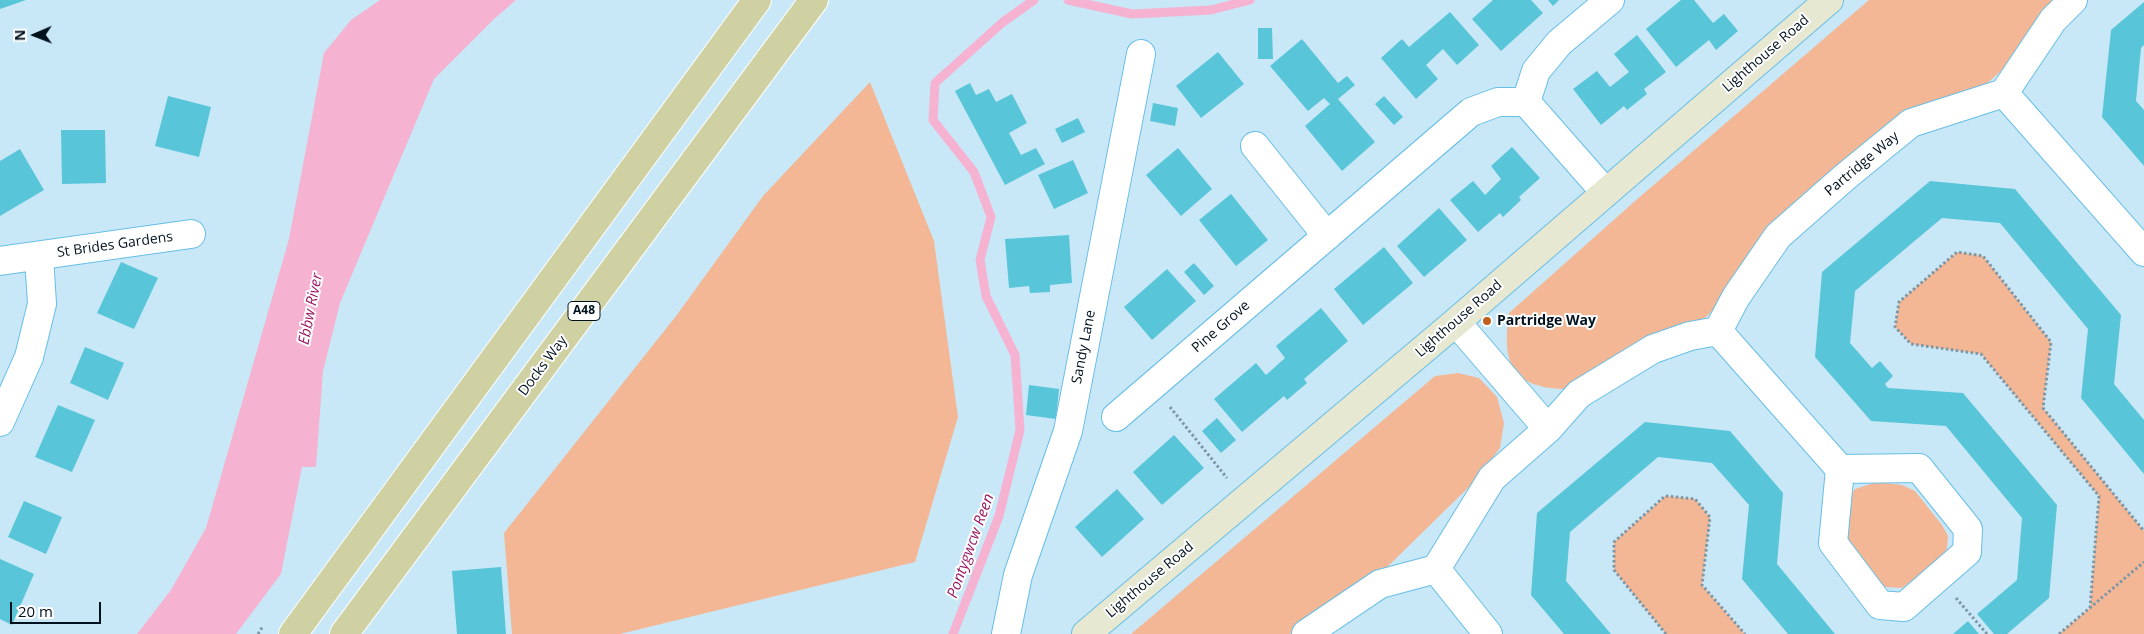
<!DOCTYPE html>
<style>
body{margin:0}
#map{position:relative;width:2144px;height:634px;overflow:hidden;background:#c8e8f8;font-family:"Open Sans",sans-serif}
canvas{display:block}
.north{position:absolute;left:10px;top:10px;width:50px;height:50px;-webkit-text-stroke:4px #fff;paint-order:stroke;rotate:269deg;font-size:14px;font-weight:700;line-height:20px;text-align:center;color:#00121e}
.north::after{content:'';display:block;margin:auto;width:18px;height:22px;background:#00121e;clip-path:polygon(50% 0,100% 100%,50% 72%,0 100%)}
.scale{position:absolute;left:10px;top:602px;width:91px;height:22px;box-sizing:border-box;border:2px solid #00121e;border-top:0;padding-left:6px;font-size:15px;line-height:18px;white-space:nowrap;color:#00121e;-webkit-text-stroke:4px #fff;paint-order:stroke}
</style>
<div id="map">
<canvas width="2144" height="634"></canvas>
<div class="north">N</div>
<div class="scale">20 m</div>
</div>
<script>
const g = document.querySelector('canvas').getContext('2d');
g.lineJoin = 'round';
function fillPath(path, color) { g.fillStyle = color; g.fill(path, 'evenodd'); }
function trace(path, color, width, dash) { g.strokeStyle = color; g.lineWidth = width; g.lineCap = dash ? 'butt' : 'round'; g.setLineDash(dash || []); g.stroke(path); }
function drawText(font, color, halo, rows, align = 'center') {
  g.font = font + ' "Open Sans",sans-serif'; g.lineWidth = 4; g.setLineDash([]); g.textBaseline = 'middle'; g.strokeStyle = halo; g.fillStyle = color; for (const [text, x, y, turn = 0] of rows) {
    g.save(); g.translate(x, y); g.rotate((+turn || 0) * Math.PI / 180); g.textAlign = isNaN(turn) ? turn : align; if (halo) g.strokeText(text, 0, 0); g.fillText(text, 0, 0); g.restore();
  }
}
fillPath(new Path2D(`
 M1869 0H2059L2017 57 1984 86 1909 112 1706 317 1563 389C1510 387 1502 361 1509 313L1635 201Z
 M870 82 934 241 958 417 915 562 620 634H512L504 533 676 316 763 196Z
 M1957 252 1983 256 2051 342 2043 408 2144 531V634H2059L2090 608 2099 496 1981 354 1911 344 1895 327 1899 302Z
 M1458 373 1479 378 1497 397 1504 423 1500 448 1473 483 1381 573 1290 634H1131L1435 376Z
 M1877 482 1902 485 1915 491 1942 525 1948 536 1947 548 1943 557 1902 588 1885 587 1879 583 1846 545 1848 499 1855 489Z
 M1665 496 1695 499 1710 517 1702 585 1745 634H1666L1614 570V542Z`), '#f4b795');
fillPath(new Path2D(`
 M380 0H516L494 19 434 79 340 303 323 371 316 467H302L281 574 236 634H137L171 590 206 528 289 239 324 53 351 20Z`), '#f6b2d1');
trace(new Path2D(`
 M1068 0 1132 14 1211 10 1250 0
 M953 634 999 516 1020 430 1015 355 986 296 980 260 991 217 974 172 933 120 935 83 1003 22 1034 0`), '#f6b2d1', 9);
fillPath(new Path2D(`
 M0 0H26L0 9Z
 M1493 0H1531L1543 13 1501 51 1472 19Z
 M1548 0H1559L1553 6Z
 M1681 0H1694L1713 23 1724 14 1738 31 1716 50 1709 40 1676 67 1646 29Z
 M2144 2V45L2141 48 2136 101 2144 110V166L2102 117 2111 30Z
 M1450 12 1479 45 1457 65 1443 49 1426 65 1438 79 1416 99 1381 58 1402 39 1409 47Z
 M1258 28H1272L1273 59H1258Z
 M1637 35 1666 72 1644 89 1647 94 1627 110 1624 106 1601 125 1573 89 1597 71 1610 87 1629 72 1614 54Z
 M1302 39 1338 83 1347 76 1355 85 1338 99 1375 142 1342 171 1305 126 1330 104 1324 98 1308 111 1270 66Z
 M1218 52 1244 84 1201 118 1176 86Z
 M970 83 976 95 989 89 996 102 1012 94 1027 123 1009 133 1021 155 1036 148 1045 164 1005 185 955 91Z
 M168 96 211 107 199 157 155 146Z
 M1384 96 1403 117 1394 125 1375 104Z
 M1153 103 1178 108 1175 126 1150 121Z
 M1078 118 1085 132 1062 143 1055 129Z
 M61 130H105L106 183 62 184Z
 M1512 147 1540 178 1519 197 1521 200 1503 217 1500 213 1478 232 1450 200 1473 181 1485 195 1501 179 1491 166Z
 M1178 148 1212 189 1181 216 1146 175Z
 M20 149 44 190 0 216V161Z
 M1073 160 1088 193 1054 209 1038 175Z
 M1930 181 2015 189 2121 315 2114 384 2144 420V474L2081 398 2088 329 2000 223 1942 218 1855 291 1850 343 1872 368 1880 361 1893 376 1885 384 1888 388 1963 393 2057 505 2049 598 2007 634H1994L1977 614 2017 580 2022 518 1946 426 1871 421 1815 357 1822 272Z
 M1231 194 1268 240 1236 266 1199 220Z
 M1439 208 1467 240 1424 277 1397 246Z
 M1069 235 1072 283 1050 285V292L1030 293 1029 286 1009 288 1005 239Z
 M1384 247 1413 283 1363 325 1334 289Z
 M121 262 158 278 134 329 97 313Z
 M1194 263 1214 286 1204 295 1184 272Z
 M1167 269 1196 301 1152 340 1124 307Z
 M1321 308 1348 341 1304 379 1307 383 1287 400 1284 396 1242 432 1214 399 1256 363 1266 375 1285 358 1276 346Z
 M85 347 124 363 108 400 70 383Z
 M1029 385 1059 389 1056 419 1026 415Z
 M58 405 95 420 72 472 35 457Z
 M1217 418 1236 440 1221 453 1202 431Z
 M1645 422 1730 431 1783 493 1777 564 1835 634H1788L1742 579 1749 505 1712 463 1658 457 1570 532 1566 581 1611 634H1564L1531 595 1537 513Z
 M1174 435 1204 468 1162 505 1133 472Z
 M1117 489 1144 519 1102 557 1075 527Z
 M24 501 62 517 46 554 8 537Z
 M0 559 34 574 12 625 0 619Z
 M501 567 506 634H457L452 571Z
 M1968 621 1979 634H1953Z`), '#59c5d8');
const minor = new Path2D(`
 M2004 93 2144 252
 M1526 102 1605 192
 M1255 146 1327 236
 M0 261 191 234
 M1456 322 1548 429
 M1718 331 1840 469 1919 468 1968 529 1967 552 1904 607 1880 605 1833 543 1840 469
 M1116 417 1471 112 1498 102H1526L1536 71 1559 43 1610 0
 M0 422 29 357 42 304 39 256
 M1436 569 1488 634
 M1006 634 1018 575 1068 431 1141 54
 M1306 634 1380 584 1436 569 1492 478 1548 429 1579 394 1653 349 1690 336 1718 331 1736 297 1778 236 1845 177 1911 123 2004 93 2053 20 2073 0`);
const secondary = new Path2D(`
 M1086 634 1456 322 1829 0`);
const primary = new Path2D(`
 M293 634 757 0
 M344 634 814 0`);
trace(minor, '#67bee6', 30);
trace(secondary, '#67bee6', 30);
trace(primary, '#fff', 30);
trace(new Path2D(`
 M1170 407 1227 478
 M1956 598 1987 634
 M2090 608 2099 496 1981 354 1911 344 1895 327 1899 302 1957 252 1983 256 2051 342 2043 408 2144 531
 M258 634 263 626
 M1666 634 1614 570V542L1665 496 1695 499 1710 517 1702 585 1745 634
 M2059 634 2144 562`), '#7c96a5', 3, [2.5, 2.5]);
trace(minor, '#fff', 28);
trace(secondary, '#e7e8d1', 28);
trace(primary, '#d0d1a3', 28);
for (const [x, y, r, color] of [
 [1487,321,5,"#c0601c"]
]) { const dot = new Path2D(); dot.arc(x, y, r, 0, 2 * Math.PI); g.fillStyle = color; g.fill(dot); trace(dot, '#fff', 2); }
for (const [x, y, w] of [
 [584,311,32]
]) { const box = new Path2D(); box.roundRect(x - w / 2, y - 9.5, w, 19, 4); g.fillStyle = '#fff'; g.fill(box); trace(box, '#00121e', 1); }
drawText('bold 12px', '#00121e', null, [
 ["A48",584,311]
]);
drawText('14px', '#00121e', '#fff', [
 ["Lighthouse Road",1766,54,-41],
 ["Partridge Way",1862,164,-40],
 ["St Brides Gardens",115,245,-8],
 ["Lighthouse Road",1459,319,-41],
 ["Pine Grove",1221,327,-41],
 ["Sandy Lane",1084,347,-79],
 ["Docks Way",543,366,-53],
 ["Lighthouse Road",1150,580,-40]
]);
drawText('bold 14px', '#00121e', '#fff', [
 ["Partridge Way",1497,321]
], 'left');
drawText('italic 15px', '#991665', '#fff', [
 ["Ebbw River",311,309,-79],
 ["Pontygwcw Reen",971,546,-70]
]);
</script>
